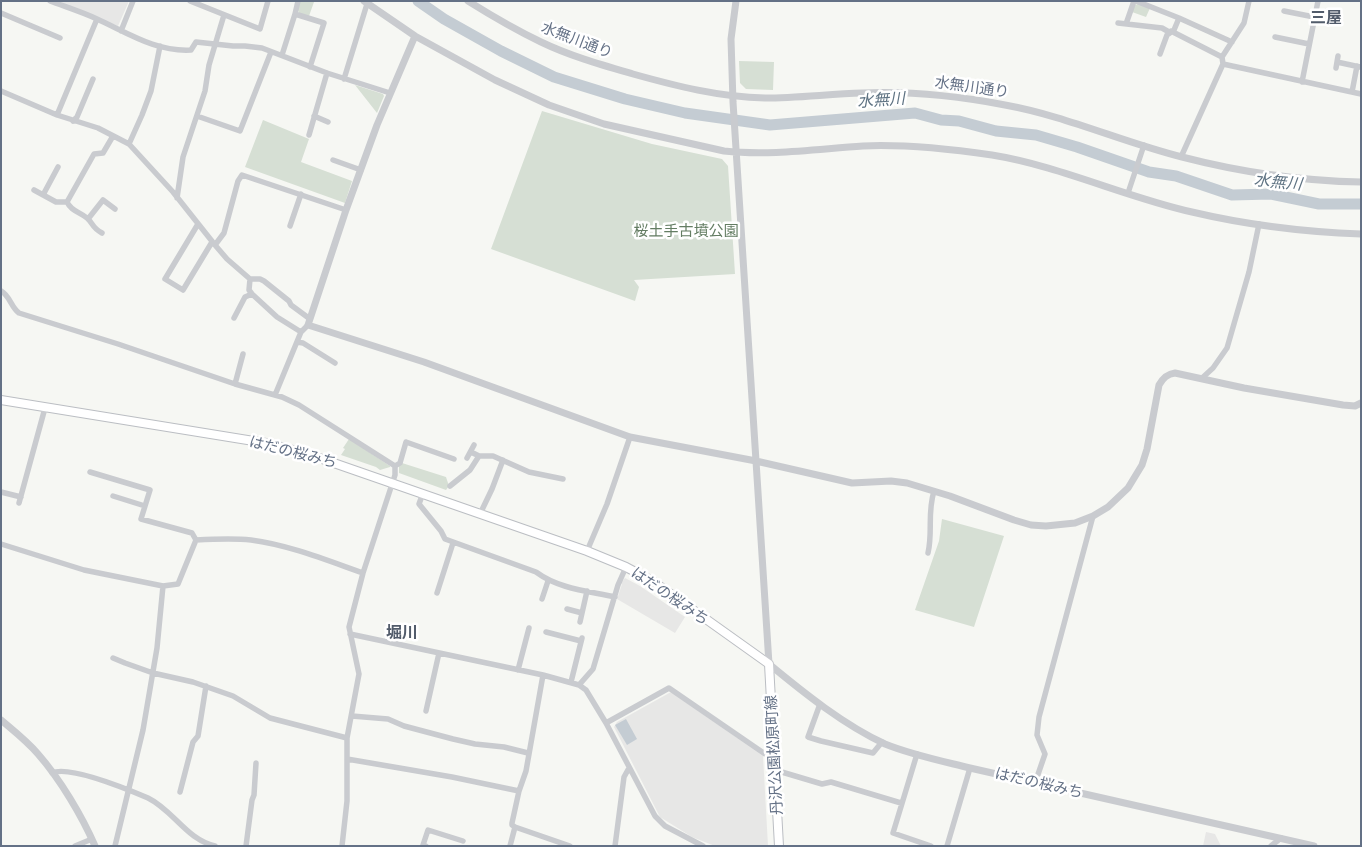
<!DOCTYPE html>
<meta charset="utf-8">
<style>
body{margin:0}
#map{position:relative;width:1362px;height:847px;overflow:hidden;background:#f6f7f3;font-family:Commissioner,sans-serif}
canvas{display:block}
.frame{position:absolute;inset:0;border:2px solid #647186;pointer-events:none}
</style>
<div id="map">
<canvas width="1362" height="847"></canvas>
<div class="frame"></div>
</div>
<script>
const g = document.querySelector('canvas').getContext('2d');
g.lineJoin = 'round';
function fillPath(path, color) { g.fillStyle = color; g.fill(path, 'evenodd'); }
function trace(path, color, width, dash) { g.strokeStyle = color; g.lineWidth = width; g.lineCap = dash ? 'butt' : 'round'; g.setLineDash(dash || []); g.stroke(path); }
function drawText(font, color, halo, rows, align = 'center') {
  g.font = font + ' Commissioner,"Noto Sans JP",sans-serif'; g.lineWidth = 5; g.setLineDash([]); g.textBaseline = 'middle'; g.strokeStyle = halo; g.fillStyle = color; for (const [text, x, y, turn = 0] of rows) {
    g.save(); g.translate(x, y); g.rotate((+turn || 0) * Math.PI / 180); g.textAlign = isNaN(turn) ? turn : align; if (halo) g.strokeText(text, 0, 0); g.fillText(text, 0, 0); g.restore();
  }
}
fillPath(new Path2D(`
 M55 1H129L118 26Z
 M625 578 640 586 685 617 675 633 617 599 622 584 621 583Z
 M671 692 763 756 768 846H715L692 837 660 817 614 727 617 722Z
 M1206 832 1215 834 1221 846H1203Z`), '#e7e7e6');
fillPath(new Path2D(`
 M300 1 314 2 309 16 299 13 298 10Z
 M1138 4 1150 8 1146 17 1132 12 1135 5Z
 M739 61 774 62 773 90 746 89 740 83Z
 M968 80 997 89 996 95 993 96 960 92 964 82Z
 M355 85 383 94 384 96 377 113Z
 M542 111 652 144 722 159 728 166 735 274 634 280 639 287 635 301 491 249Z
 M263 120 309 139 301 162 352 181 345 203 245 167Z
 M349 439 390 466V467L380 470 376 467 341 455 345 449 343 448Z
 M402 463 446 477 449 486 446 490 399 473V466Z
 M942 519 1004 536 974 627 915 610 939 541Z`), '#d6dfd4');
fillPath(new Path2D(`
 M626 719 637 739 627 745 615 725Z`), '#c4ccd3');
trace(new Path2D(`
 M418 1 444 19 501 51 554 77 625 99 685 113 770 125 915 113 941 120 959 121 996 131 1036 135 1077 147 1149 172 1176 176 1232 195 1271 194 1319 204H1361`), '#c4ccd3', 11);
const secondary = new Path2D(`
 M1 400 266 443 305 453 587 551 626 567 654 582 769 664 779 846`);
trace(secondary, '#bbbec3', 10);
trace(new Path2D(`
 M50 1C66 7 82 12 97 19 128 33 156 52 191 50L196 42 233 46H245L262 48 327 73 390 93
 M190 1 260 29 268 1
 M1136 1 1179 18 1232 42
 M1284 11 1314 17
 M1 13 60 38
 M295 14 298 1
 M1118 23 1162 28 1169 32
 M1126 24 1134 1
 M121 31 133 1
 M1171 31 1222 57
 M1275 37 1309 44
 M1160 54 1167 35 1174 30 1179 18
 M282 55 295 14 324 23 310 67
 M1337 62 1360 67
 M1223 64 1361 94
 M1336 68 1338 56
 M344 79 367 4
 M1302 82 1318 1
 M1 91 57 115 98 128 129 144 173 192 215 245 227 259 250 279H260L264 281 289 301 291 305 310 319
 M1352 92 1357 66
 M57 115 97 19
 M197 116 240 131 271 52
 M314 116 328 122
 M73 121 77 117 93 79
 M309 135 327 73
 M129 144 142 115 151 91 160 46
 M1181 157 1223 64 1222 57 1244 23 1249 1
 M333 160 361 170
 M34 190 56 202H67
 M1128 193 1144 145
 M43 195 58 167
 M177 198 183 157 205 91 209 65 224 15
 M67 202 94 154 103 153 113 136
 M67 202C71 211 80 212 87 218 94 224 91 227 102 233
 M88 219 103 200 115 209
 M198 224 165 279 183 290 212 242
 M290 226 301 194
 M215 245 224 233 238 181 242 175 346 210
 M250 279 249 290 252 294 277 317 301 332
 M1 291C10 296 11 307 19 313L118 344 235 384 282 397 299 405 395 466V475L363 573 349 627 359 674 347 738V801L342 846
 M234 318 245 297 252 294
 M297 342 303 343 335 363
 M1201 379 1213 368 1227 348 1249 272 1259 224
 M235 384 243 354
 M275 395 301 332 308 325
 M471 452 479 456H493L529 472 563 479
 M467 458 474 445
 M395 466 400 463 406 442 454 459
 M90 472 150 490 141 519 192 533 196 540
 M450 486 470 470 479 456
 M1 492 21 497
 M423 493 419 504 441 531 445 539 536 572C559 589 588 591 615 597
 M113 496 145 506
 M19 503 45 408
 M480 514 492 489 503 460
 M1 544 84 570 163 586 178 584 196 540C214 539 233 538 251 540 289 545 326 560 363 573
 M587 551 607 504 630 437
 M928 553C933 531 927 514 934 491
 M437 593 453 543
 M542 599 548 581
 M567 609 582 613
 M580 622 587 591
 M546 632 581 641
 M350 634 543 675 579 685 586 690 606 723 655 816 665 826 703 846
 M113 658 125 663 153 673 193 682 233 696 270 718 347 738
 M518 670 529 628
 M571 682 582 638
 M579 685 593 669 618 585 626 567
 M820 704 808 737 821 741 873 753 882 742
 M426 711 439 653
 M352 716 388 719 404 726 453 739 475 744 504 747 528 753
 M606 723 669 688 765 754H774
 M917 754 893 833 931 846
 M347 759 452 777 519 791
 M775 770 822 784 831 782 901 803
 M52 773C70 765 129 790 148 798 173 810 187 840 215 846
 M1035 783 1045 754 1037 735 1039 717 1093 516
 M180 792 193 742 198 736 206 686
 M515 827 570 846
 M75 846 92 839
 M115 846 143 730 157 648 163 586
 M246 846 252 800 254 795 256 763
 M426 846 423 845 428 830 463 841
 M510 846 515 827 512 825V823L519 791 526 771 543 675
 M615 846 624 777 629 768
 M947 846 970 768
 M1271 846 1281 838`), '#c9cbcf', 5.5);
trace(new Path2D(`
 M364 1 415 36 495 80 549 105 604 124 724 151C770 156 817 149 863 146 906 144 950 149 992 155 1060 166 1125 197 1192 212 1247 225 1305 232 1361 234
 M468 1C492 16 516 30 541 42 570 56 602 65 633 74 676 86 719 97 765 98 797 98 829 94 862 93 909 91 958 96 1005 105 1066 116 1122 142 1182 157 1240 172 1301 181 1361 182
 M736 1 731 39 733 102 769 664C804 693 844 725 885 744 912 755 942 761 970 768L1314 846
 M415 36 377 125 346 210 308 325 424 362 630 437 756 461 852 483 891 481 907 483 950 496 1014 520 1031 525 1046 526 1075 523 1093 516 1108 507 1128 488 1142 465 1147 449 1159 385C1163 378 1167 374 1175 373L1244 388 1343 405 1355 406 1361 403
 M1 720C14 731 27 741 38 754 60 779 82 816 95 846`), '#c9cbcf', 7);
trace(secondary, '#fff', 8);
drawText('15px', '#647186', '#fff', [
 ["水無川通り",577,40,21],
 ["水無川通り",972,87,8],
 ["はだの桜みち",293,452,14],
 ["はだの桜みち",670,596,34],
 ["丹沢公園松原町線",774,755,-93],
 ["はだの桜みち",1039,783,13]
]);
drawText('15px', '#647d63', '#fff', [
 ["桜土手古墳公園",686,231]
]);
drawText('bold 16px', '#525c6b', '#fff', [
 ["三屋",1326,18],
 ["堀川",402,633]
]);
drawText('italic 16px', '#5f7383', '#fff', [
 ["水無川",881,100,-4],
 ["水無川",1278,182,6]
]);
</script>
